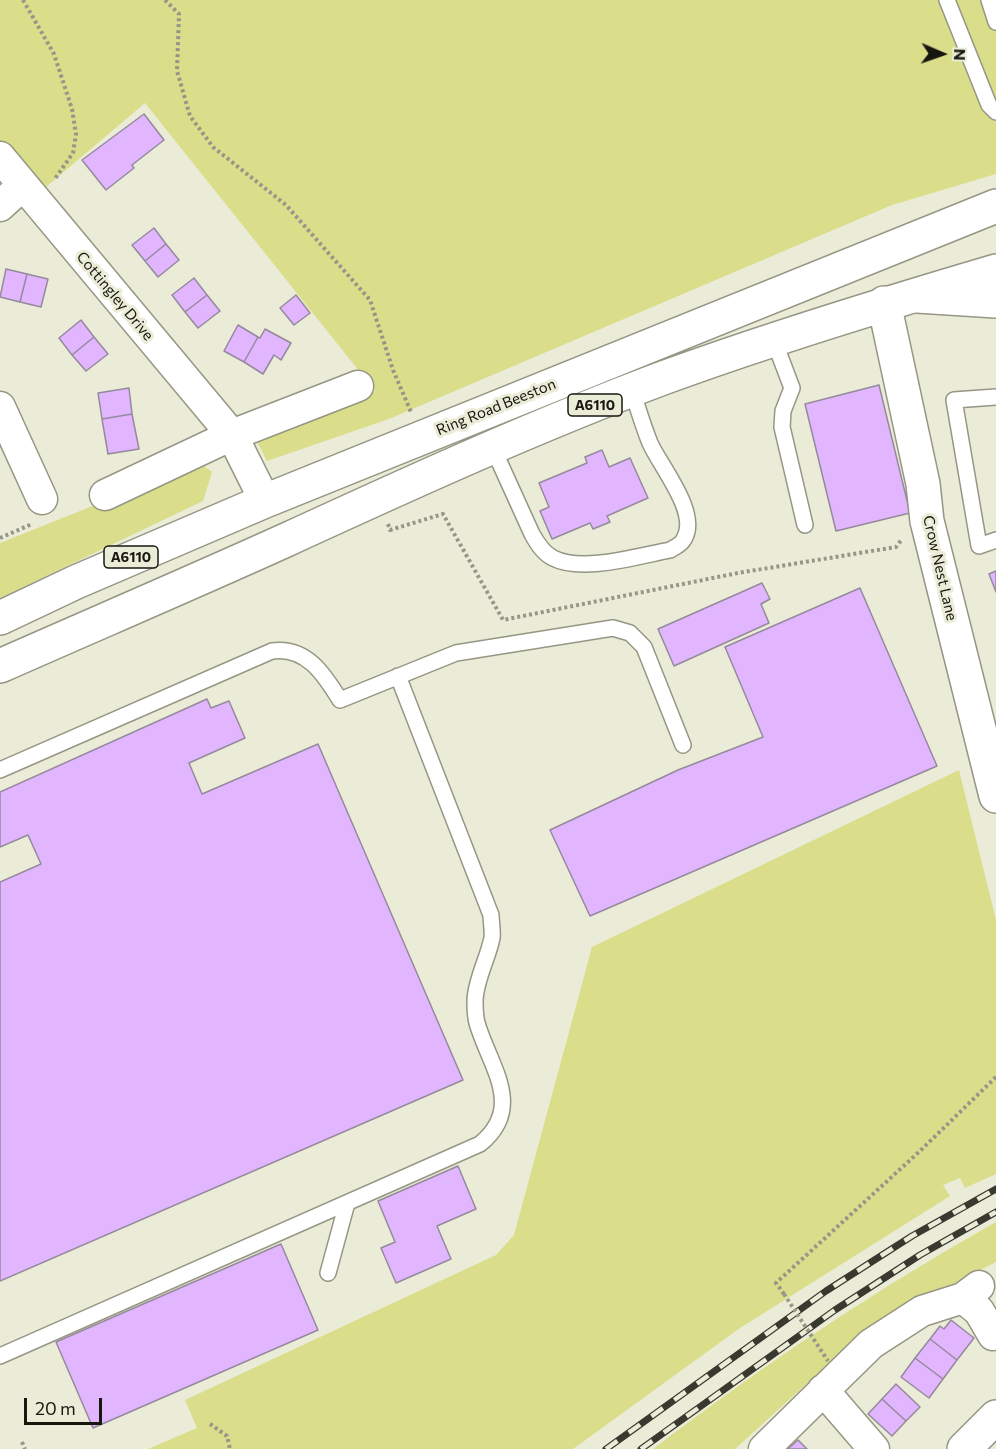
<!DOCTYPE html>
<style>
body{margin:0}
#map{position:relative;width:996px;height:1449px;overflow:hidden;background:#ebecd8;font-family:Commissioner,sans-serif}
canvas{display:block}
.north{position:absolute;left:912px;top:24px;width:60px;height:60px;-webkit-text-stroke:4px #ebecd8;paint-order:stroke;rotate:92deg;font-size:16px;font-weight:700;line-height:24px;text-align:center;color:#171710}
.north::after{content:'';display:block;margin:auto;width:21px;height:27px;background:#171710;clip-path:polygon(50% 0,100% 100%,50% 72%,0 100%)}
.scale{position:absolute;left:24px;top:1398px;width:78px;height:27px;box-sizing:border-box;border:3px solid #171710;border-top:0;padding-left:8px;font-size:18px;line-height:21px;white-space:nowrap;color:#171710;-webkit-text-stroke:4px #ebecd8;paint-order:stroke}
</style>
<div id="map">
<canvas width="996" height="1449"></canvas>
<div class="north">N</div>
<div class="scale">20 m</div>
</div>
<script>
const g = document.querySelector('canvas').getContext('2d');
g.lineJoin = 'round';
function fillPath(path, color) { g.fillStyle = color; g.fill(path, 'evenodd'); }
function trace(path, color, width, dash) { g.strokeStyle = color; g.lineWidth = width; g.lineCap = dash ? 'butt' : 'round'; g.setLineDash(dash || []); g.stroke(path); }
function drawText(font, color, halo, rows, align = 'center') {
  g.font = font + ' Commissioner,sans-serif'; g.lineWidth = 6; g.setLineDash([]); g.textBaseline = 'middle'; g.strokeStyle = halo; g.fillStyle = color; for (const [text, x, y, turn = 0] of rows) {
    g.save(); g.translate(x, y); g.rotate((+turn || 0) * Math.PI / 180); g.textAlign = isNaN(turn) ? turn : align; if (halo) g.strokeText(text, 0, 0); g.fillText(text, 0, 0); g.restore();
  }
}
fillPath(new Path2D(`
 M0 0H996V174L892 205 389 419 267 461 257 442 272 425 375 391 145 103 33 198 0 157Z
 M200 463 212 472 203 501 0 598V543Z
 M959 770 996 920V1174L965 1188 960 1178 943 1185 950 1196 740 1328 573 1449H148L197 1428 185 1400 496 1255 514 1235 592 947Z
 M996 1222V1262L868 1328 735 1449H653C762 1366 877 1289 996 1222Z`), '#dadd8a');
const building = new Path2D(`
 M144 114 164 140 132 165 134 168 106 190 82 160Z
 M154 228 166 244 145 261 132 245Z
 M166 244 179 260 158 277 145 261Z
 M6 269 27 274 20 302 0 297Z
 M27 274 48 279 41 307 20 302Z
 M194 278 207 295 185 312 172 295Z
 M207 295 220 311 198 328 185 312Z
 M296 295 310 313 294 325 280 308Z
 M81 320 94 337 72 355 59 338Z
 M238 325 258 337 244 362 224 351Z
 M265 329 291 343 281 360 274 355 263 374 244 362 258 337 260 338Z
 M94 337 108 354 86 371 72 355Z
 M879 385 910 513 836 531 805 404Z
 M129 388 132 414 102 419 98 393Z
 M132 414 139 449 108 454 102 419Z
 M602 450 609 467 630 458 648 498 607 516 610 522 593 529 590 523 552 539 540 511 549 507 539 483 587 463 585 457Z
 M996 571V592L989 574Z
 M762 583 770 599 761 604 769 623 674 666 658 629Z
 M860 588 937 766 590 916 550 830 678 770 763 737 725 647Z
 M207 699 211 708 229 701 245 738 189 763 202 794 318 744 463 1080 0 1281V882L41 864 28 835 0 847V792Z
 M458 1166 476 1209 437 1226 451 1259 396 1283 381 1248 395 1242 378 1201Z
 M281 1244 318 1330 93 1428 56 1342Z
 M951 1320 974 1338 957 1360 930 1339 940 1326 944 1329Z
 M930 1339 957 1360 943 1379 915 1358Z
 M915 1358 943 1379 929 1398 901 1377Z
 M896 1384 920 1407 906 1421 882 1399Z
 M882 1399 906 1421 892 1436 868 1414Z
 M798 1440 807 1449H788Z`);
fillPath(building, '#e2b5ff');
trace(building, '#948a9b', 1.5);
const lane = new Path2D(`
 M947 0 989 105 996 112
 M989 0 996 22
 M773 338 792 388 783 411 782 427 805 525
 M996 397 954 400 979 546 996 540
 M493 448 532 534C537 543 543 553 553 558 582 573 638 556 670 550 675 547 681 545 684 539 700 513 660 466 650 443 643 426 638 408 632 391
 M0 770 272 651C306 646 324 674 340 700L456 653 613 628 630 633 644 647 683 745
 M328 1273 347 1203
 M0 1356 480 1144C526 1107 489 1065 477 1023 475 1016 475 1007 475 1000 476 979 488 958 492 938 493 931 491 922 491 915L398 676`);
const street = new Path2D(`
 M0 157 232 435 265 501
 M0 206 23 185
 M0 407 42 499
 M105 495 232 435 358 386
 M979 1286 963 1298 979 1311 993 1335
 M823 1390 874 1449
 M764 1449 871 1344 922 1311 963 1298`);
const secondary = new Path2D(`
 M884 303 923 484 927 521 996 796
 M964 1449 996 1417`);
const primary = new Path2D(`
 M917 296 996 301`);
const highway = new Path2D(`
 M0 618 76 582 265 501 996 206
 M0 666C95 624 191 583 286 540 410 483 535 426 663 378 772 338 884 304 996 271`);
trace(lane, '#959683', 18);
trace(street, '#959683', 33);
trace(secondary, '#959683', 36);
trace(primary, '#959683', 36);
trace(highway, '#959683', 36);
trace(new Path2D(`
 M23 0 54 54 72 109 76 134 73 153 54 180
 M165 0 179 14 177 71 190 116 213 147 286 205 370 300 393 370 411 412
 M388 524 390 530 443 514 503 620 738 573 896 547 902 539
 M0 538 32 524
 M784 1294 776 1283 920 1151 996 1077
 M210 1424 227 1436 230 1449
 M22 1442 25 1449`), '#969688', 4, [3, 3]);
trace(lane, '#fff', 15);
trace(street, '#fff', 30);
trace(secondary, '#fff', 33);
trace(primary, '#fff', 33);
trace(highway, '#fff', 33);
const rail = new Path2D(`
 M606 1449 826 1291 912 1236 996 1189
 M641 1449 835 1310 920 1255 996 1212`);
trace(rail, '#393930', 7);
trace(rail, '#ebecd8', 4.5, [14]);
trace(new Path2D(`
 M784 1294 828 1361`), '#969688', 4, [3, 3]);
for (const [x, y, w] of [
 [595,405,54],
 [131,557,54]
]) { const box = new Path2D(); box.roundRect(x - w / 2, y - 11, w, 22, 4.5); g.fillStyle = '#ebecd8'; g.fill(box); trace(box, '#171710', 1.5); }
drawText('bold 14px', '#171710', null, [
 ["A6110",595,405],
 ["A6110",131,557]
]);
drawText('15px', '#171710', '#ebecd8', [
 ["Cottingley Drive",115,296,50],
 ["Ring Road Beeston",496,407,-22],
 ["Crow Nest Lane",940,568,77]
]);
</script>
